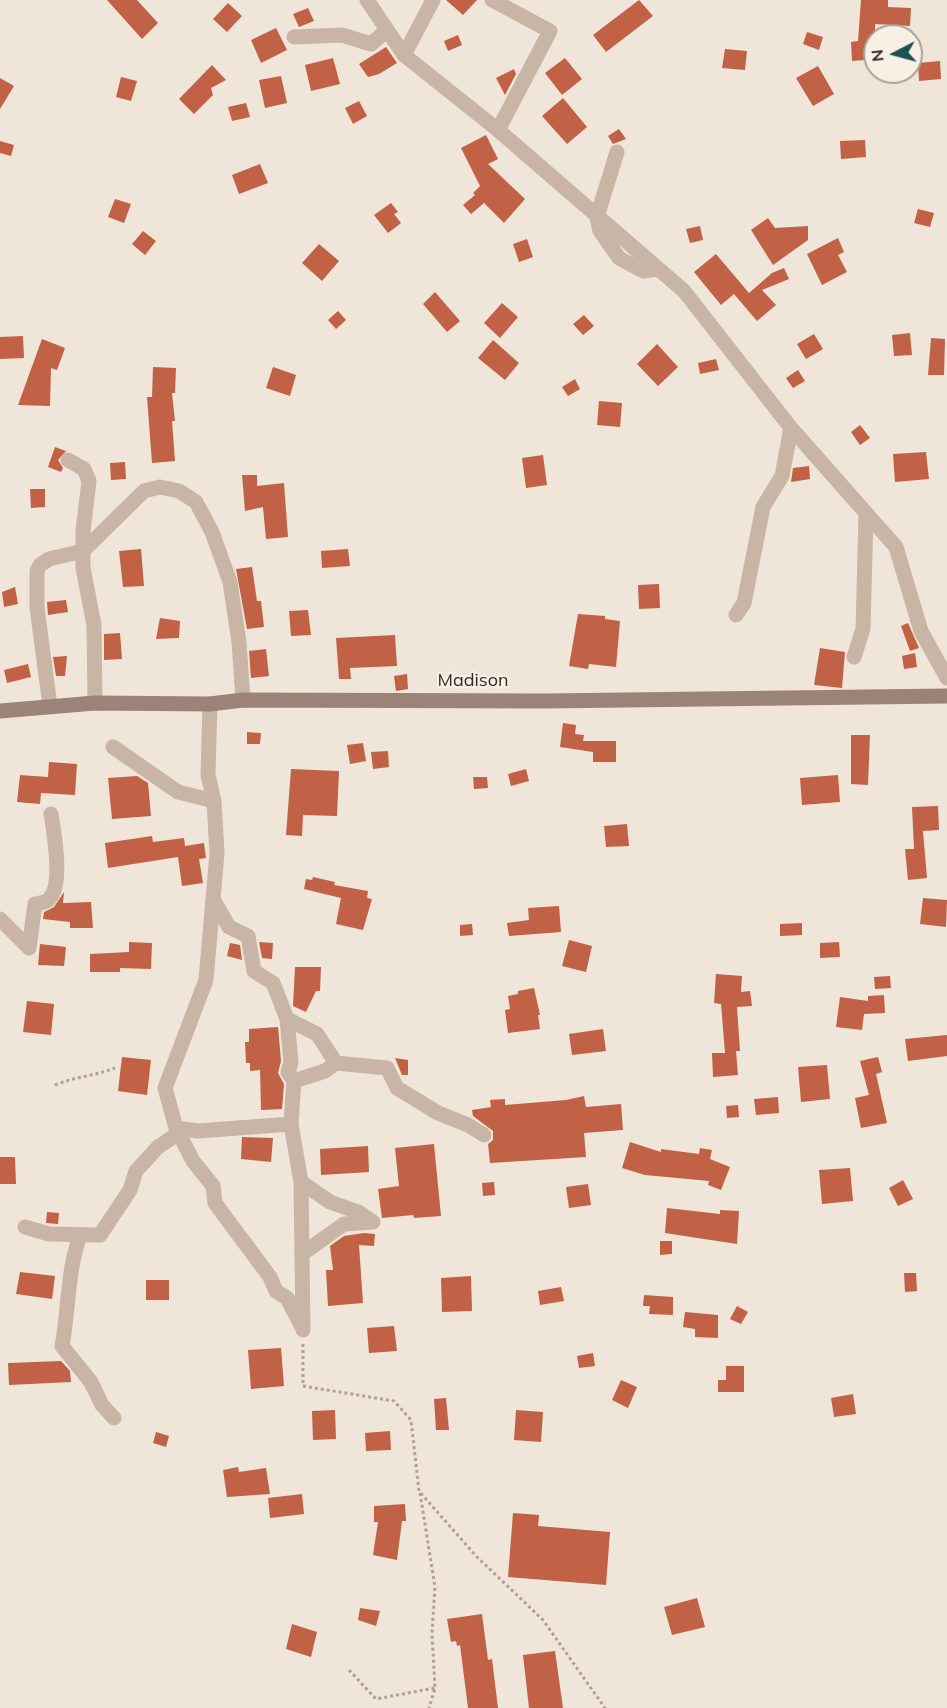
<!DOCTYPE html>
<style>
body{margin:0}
#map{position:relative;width:947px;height:1708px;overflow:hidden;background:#f0e5d9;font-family:Mulish,sans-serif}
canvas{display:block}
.north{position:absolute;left:863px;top:24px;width:60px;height:60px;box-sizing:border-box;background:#f8efe5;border:2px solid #aaa099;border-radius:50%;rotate:264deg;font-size:16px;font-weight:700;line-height:24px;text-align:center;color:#342a27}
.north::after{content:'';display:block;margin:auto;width:21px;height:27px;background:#1e5154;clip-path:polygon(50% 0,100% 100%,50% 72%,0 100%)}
</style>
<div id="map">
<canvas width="947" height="1708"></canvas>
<div class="north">N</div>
</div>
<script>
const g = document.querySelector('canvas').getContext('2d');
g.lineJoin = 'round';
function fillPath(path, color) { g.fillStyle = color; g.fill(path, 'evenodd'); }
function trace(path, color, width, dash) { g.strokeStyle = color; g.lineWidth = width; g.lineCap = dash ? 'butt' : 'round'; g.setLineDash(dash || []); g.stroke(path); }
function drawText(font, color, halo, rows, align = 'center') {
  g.font = font + ' Mulish,sans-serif'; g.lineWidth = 4.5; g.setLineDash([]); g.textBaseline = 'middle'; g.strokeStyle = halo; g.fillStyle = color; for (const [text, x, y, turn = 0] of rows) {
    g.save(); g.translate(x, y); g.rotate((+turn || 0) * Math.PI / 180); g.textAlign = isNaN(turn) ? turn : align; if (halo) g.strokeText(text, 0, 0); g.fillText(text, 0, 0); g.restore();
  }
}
fillPath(new Path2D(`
 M107 0H137L158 23 142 39Z
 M446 0H477L463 15Z
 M639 0 653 16 606 52 593 35Z
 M861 0H888V7L911 8 910 26 875 24V59L852 61 851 42 858 41Z
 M228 3 242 16 227 32 213 19Z
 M308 8 314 21 299 27 293 14Z
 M276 28 287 50 261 63 251 40Z
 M807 32 823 37 819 50 803 44Z
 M458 35 462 45 448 51 444 41Z
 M386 47 397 63 379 74 368 77 359 64Z
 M725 49 747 51 745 70 722 68Z
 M333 58 340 84 311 91 305 65Z
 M565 58 582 79 562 95 545 73Z
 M940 61 941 79 919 81 918 63Z
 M212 65 226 80 211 88 213 95 194 114 179 99Z
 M818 66 834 94 813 106 796 78Z
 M514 69 516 74 505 95 496 78Z
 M281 76 287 103 265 108 259 80Z
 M121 77 137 81 131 101 116 97Z
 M0 78 14 86 0 109Z
 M563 98 587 127 567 144 542 116Z
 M359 101 367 116 353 124 345 108Z
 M246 103 250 117 232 121 228 107Z
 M619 129 626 139 613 144 608 136Z
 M486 135 498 159 488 164 525 199 504 223 484 203 471 214 463 205 475 195 473 193 480 186 461 148Z
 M865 140 866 157 841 159 840 141Z
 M0 141 14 145 11 156 0 153Z
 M260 164 268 183 239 194 232 175Z
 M115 199 131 204 124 223 108 217Z
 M391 203 398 212 394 214 401 223 388 233 374 215Z
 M918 209 934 213 930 227 914 223Z
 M768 218 775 228 808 226V240L773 265 751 230Z
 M700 226 703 240 690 243 686 229Z
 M143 231 156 241 145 255 132 244Z
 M838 238 844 252 838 255 847 272 822 285 807 254Z
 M527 239 533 257 519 262 513 244Z
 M319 244 339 261 322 281 302 263Z
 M716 254 749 293 772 273 784 268 789 279 762 290 776 305 757 321 734 294 721 305 694 272Z
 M435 292 460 321 447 332 423 304Z
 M502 303 518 317 500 338 484 323Z
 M338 311 346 320 336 329 328 320Z
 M584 315 594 326 583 335 573 324Z
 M910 333 912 355 894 356 892 335Z
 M814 334 823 349 806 359 797 344Z
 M23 336 24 358 0 359V337Z
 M931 338 945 339 944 375H928Z
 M42 339 65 348 57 370 51 368 50 406 18 405Z
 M493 340 519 363 505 380 478 358Z
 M657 344 678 367 658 386 637 364Z
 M716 359 719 370 700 374 698 363Z
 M153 367 176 368 175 393H172L175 421H172L175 461 152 463 147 397H152Z
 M273 367 296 375 290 396 266 388Z
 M798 370 805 381 793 388 786 378Z
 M575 379 580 389 568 396 562 387Z
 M599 401 622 403 620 427 597 425Z
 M860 425 870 438 860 445 851 432Z
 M55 447 66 451 58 460 63 468 61 472 48 467Z
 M926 452 929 479 895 482 893 454Z
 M543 455 547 485 526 488 522 458Z
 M125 462 126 479 111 480 110 463Z
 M809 466 810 479 791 482 793 468Z
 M242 475H257V486L284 483 288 537 266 539 263 507 245 511Z
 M30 489H45V507L31 508Z
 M141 549 144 586 123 587 119 551Z
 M348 549 350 566 322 568 321 551Z
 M252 567 257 601H261L264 627 247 629 236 569Z
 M659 584 660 608 639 609 638 585Z
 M15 587 18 604 4 607 2 592Z
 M66 600 68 612 48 615 47 602Z
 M308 610 311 635 291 636 289 611Z
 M578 614 605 616V619L620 621 616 667 589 664 588 669 569 666Z
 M160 618 180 621 179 638 156 639Z
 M908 623 919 648 910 651 901 626Z
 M120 633 122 659 104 660V634Z
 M395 635 397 666 350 668 351 679H339L336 638Z
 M820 648 845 652 842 688 814 685Z
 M266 649 269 676 251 678 249 651Z
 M915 653 917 667 904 669 902 656Z
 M67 656 65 676H56L53 657Z
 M28 664 31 677 7 683 4 670Z
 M407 674 408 689 396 691 394 676Z
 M563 723 576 725 575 734 584 735 583 741H616V762H593V752L560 747Z
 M247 732 261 733 260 744H247Z
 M851 735H870L868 785 851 784Z
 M363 743 366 761 350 764 347 745Z
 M388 751 389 767 373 769 371 752Z
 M49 762 77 764 75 795 41 793 40 804 17 802 20 775 48 777Z
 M291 769 339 771 337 816 303 815 302 836 286 835Z
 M526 769 529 781 511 786 508 774Z
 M838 775 840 802 802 805 800 778Z
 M137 776 148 783 151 816 112 819 108 778Z
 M473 777H487L488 788 474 789Z
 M938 806 939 830 923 831 927 878 908 880 905 849H914L912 807Z
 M627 824 629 846 606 847 604 826Z
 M152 836 153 842 184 838 185 846 204 843 206 858 199 859 203 883 182 886 178 857 108 868 105 843Z
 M313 877 335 882 334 885 368 891 367 898 372 899 363 930 336 924 341 898 304 889 306 879 312 880Z
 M64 892 63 903 91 902 93 928H70V922L43 919 44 912 54 907Z
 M923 898 947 900 946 927 920 924Z
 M559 906 561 932 509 936 507 923 529 920 528 908Z
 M802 923V935L780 936V924Z
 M472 924 473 935 460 936V925Z
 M569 940 592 946 586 972 562 966Z
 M129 942 152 943 151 969 120 968V972H90V954L129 952Z
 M259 942 273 943 272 959 262 958Z
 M839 942 840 957 820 958V943Z
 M230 943 240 945 242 960 227 956Z
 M40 944 66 947 64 966 38 965Z
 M295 967H321L320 991H316L306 1012 293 1006Z
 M716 974 742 976 741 992 750 991 752 1006 737 1007 740 1051H736L738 1075 713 1077 712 1053H725L721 1004 714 1003Z
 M890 976 891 988 875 989 874 977Z
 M534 988 540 1015H538L540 1029 508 1033 505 1010 510 1009 508 996 518 994V991Z
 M884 995 885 1013 864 1014 862 1030 836 1027 840 997 868 1001V996Z
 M27 1001 54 1004 51 1035 23 1032Z
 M278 1027 281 1061 278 1073 284 1084 282 1109 261 1110 260 1070 250 1071V1063H246L245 1042H249V1029Z
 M603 1029 606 1051 572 1055 569 1034Z
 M947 1035V1056L908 1061 905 1039Z
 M122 1057 151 1060 147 1095 118 1091Z
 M878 1057 882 1072 876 1074 887 1123 861 1128 855 1098 869 1095 860 1061Z
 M395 1058 408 1060V1075H402Z
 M827 1065 830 1099 801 1102 798 1067Z
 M584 1096 586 1107 621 1104 623 1130 584 1133 586 1157 490 1163 488 1144 493 1140V1131L473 1116 472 1110 491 1107 490 1100 505 1099V1105L566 1100Z
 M778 1097 779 1113 756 1115 754 1099Z
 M738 1105 739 1117 727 1118 726 1106Z
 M242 1137 273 1138 271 1162 241 1159Z
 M630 1142 661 1152V1149L699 1154 700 1148 712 1150 710 1159 730 1167 721 1190 708 1185 709 1181 645 1175 622 1168Z
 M434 1144 441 1216 414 1218 413 1215 382 1218 378 1189 399 1186 395 1148Z
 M368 1146 369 1172 321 1175 320 1149Z
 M0 1157H15L16 1184H0Z
 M850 1168 853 1201 822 1204 819 1170Z
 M903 1180 913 1199 898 1206 889 1188Z
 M494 1182 495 1195 483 1196 482 1183Z
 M588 1184 591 1205 569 1208 566 1187Z
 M667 1208 720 1214V1210L739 1211 737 1244 665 1233Z
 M47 1212 59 1213 58 1224 46 1223Z
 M364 1233 375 1234 374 1246 359 1245 363 1303 328 1306 326 1270H333L330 1246 344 1236Z
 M660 1241H672V1254L660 1255Z
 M20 1272 55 1276 52 1299 16 1294Z
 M904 1273H916L917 1291 905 1292Z
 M471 1276 472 1311 442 1312 441 1278Z
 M146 1280H169V1300H146Z
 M561 1287 564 1301 540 1305 538 1291Z
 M644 1295 673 1297V1315L649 1314 650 1306H643Z
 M737 1306 748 1312 741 1324 730 1319Z
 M685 1312 718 1315V1338L695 1337V1329L683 1327Z
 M394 1326 397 1351 369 1353 367 1328Z
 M281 1348 284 1386 251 1389 248 1350Z
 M593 1353 595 1366 579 1368 577 1356Z
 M61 1361 70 1371 71 1382 9 1385 8 1363Z
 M726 1366H744V1392H718V1380H726Z
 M621 1380 637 1387 628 1408 612 1400Z
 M853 1394 856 1414 834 1417 831 1398Z
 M446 1398 449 1430H436L434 1399Z
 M335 1410 336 1439 313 1440 312 1411Z
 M516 1410 543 1412 541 1442 514 1440Z
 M390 1431 391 1450 366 1451 365 1433Z
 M156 1432 169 1436 166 1447 153 1443Z
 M238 1467 239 1472 266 1468 270 1494 227 1497 223 1470Z
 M302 1494 304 1514 270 1518 268 1498Z
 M405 1504 406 1521H402L397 1560 373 1555 378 1522H374V1506Z
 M513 1513 539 1515 538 1526 610 1532 606 1585 508 1577Z
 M697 1598 705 1627 672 1635 664 1607Z
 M360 1608 380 1611 376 1626 358 1620Z
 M482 1614 488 1660 492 1659 498 1708H468L460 1645 457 1646 456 1641 451 1642 447 1619Z
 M292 1624 317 1632 311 1657 286 1649Z
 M555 1651 563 1708H529L523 1655Z`), '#c16146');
trace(new Path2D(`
 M55 1085C74 1077 94 1076 115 1068
 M303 1344V1386L394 1401 411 1420 419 1491 476 1556 543 1620 605 1708
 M420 1493 435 1587 432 1633 435 1688 429 1708
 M349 1670 376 1699 435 1688`), '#b39f90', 3, [3, 3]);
trace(new Path2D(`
 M367 0 404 55 498 130 684 291 791 428 896 547 921 631 947 678
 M492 0 550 31 498 130
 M294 37 342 35 371 44 387 30
 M404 55 433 0
 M617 152 597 217 600 231 619 258 643 271 658 269
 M68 460 84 469 89 481 83 531V568L94 625 95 703
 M736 615 744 603 763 507 782 476 791 428
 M854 657 863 629 866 514
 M210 704 208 775 214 801 217 853 206 980 165 1088 176 1128 198 1131 291 1124 301 1182 303 1330
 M50 706 37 608V571L40 565 49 559 83 551 144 491 160 487 179 491 196 502 212 532 230 582 239 642 243 700
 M113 747 178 792 214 801
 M213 899 229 927 248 936 254 971 273 983 287 1019 317 1034 336 1063
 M0 919 29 948
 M29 948 35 904C39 903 45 903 48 900 64 887 54 833 51 814
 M287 1019 291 1062 288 1072 294 1081
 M291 1124 294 1081 325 1071 336 1063 387 1068 397 1088 438 1113 468 1125 484 1135
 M176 1128 193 1161 213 1186 215 1203 270 1277 276 1291 287 1298 302 1327
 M301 1182 330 1202 358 1212 373 1222 344 1224 302 1254
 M25 1227 49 1234 100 1235 130 1190 136 1171 158 1147 179 1133
 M80 1236C67 1271 69 1309 62 1346L91 1382 102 1405 114 1418`), '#c8b5a6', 15);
trace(new Path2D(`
 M0 711 95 703 210 704 243 700 545 701 947 696`), '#9b8477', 15);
drawText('18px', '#342a27', '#f8efe5', [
 ["Madison",473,681]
]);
</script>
